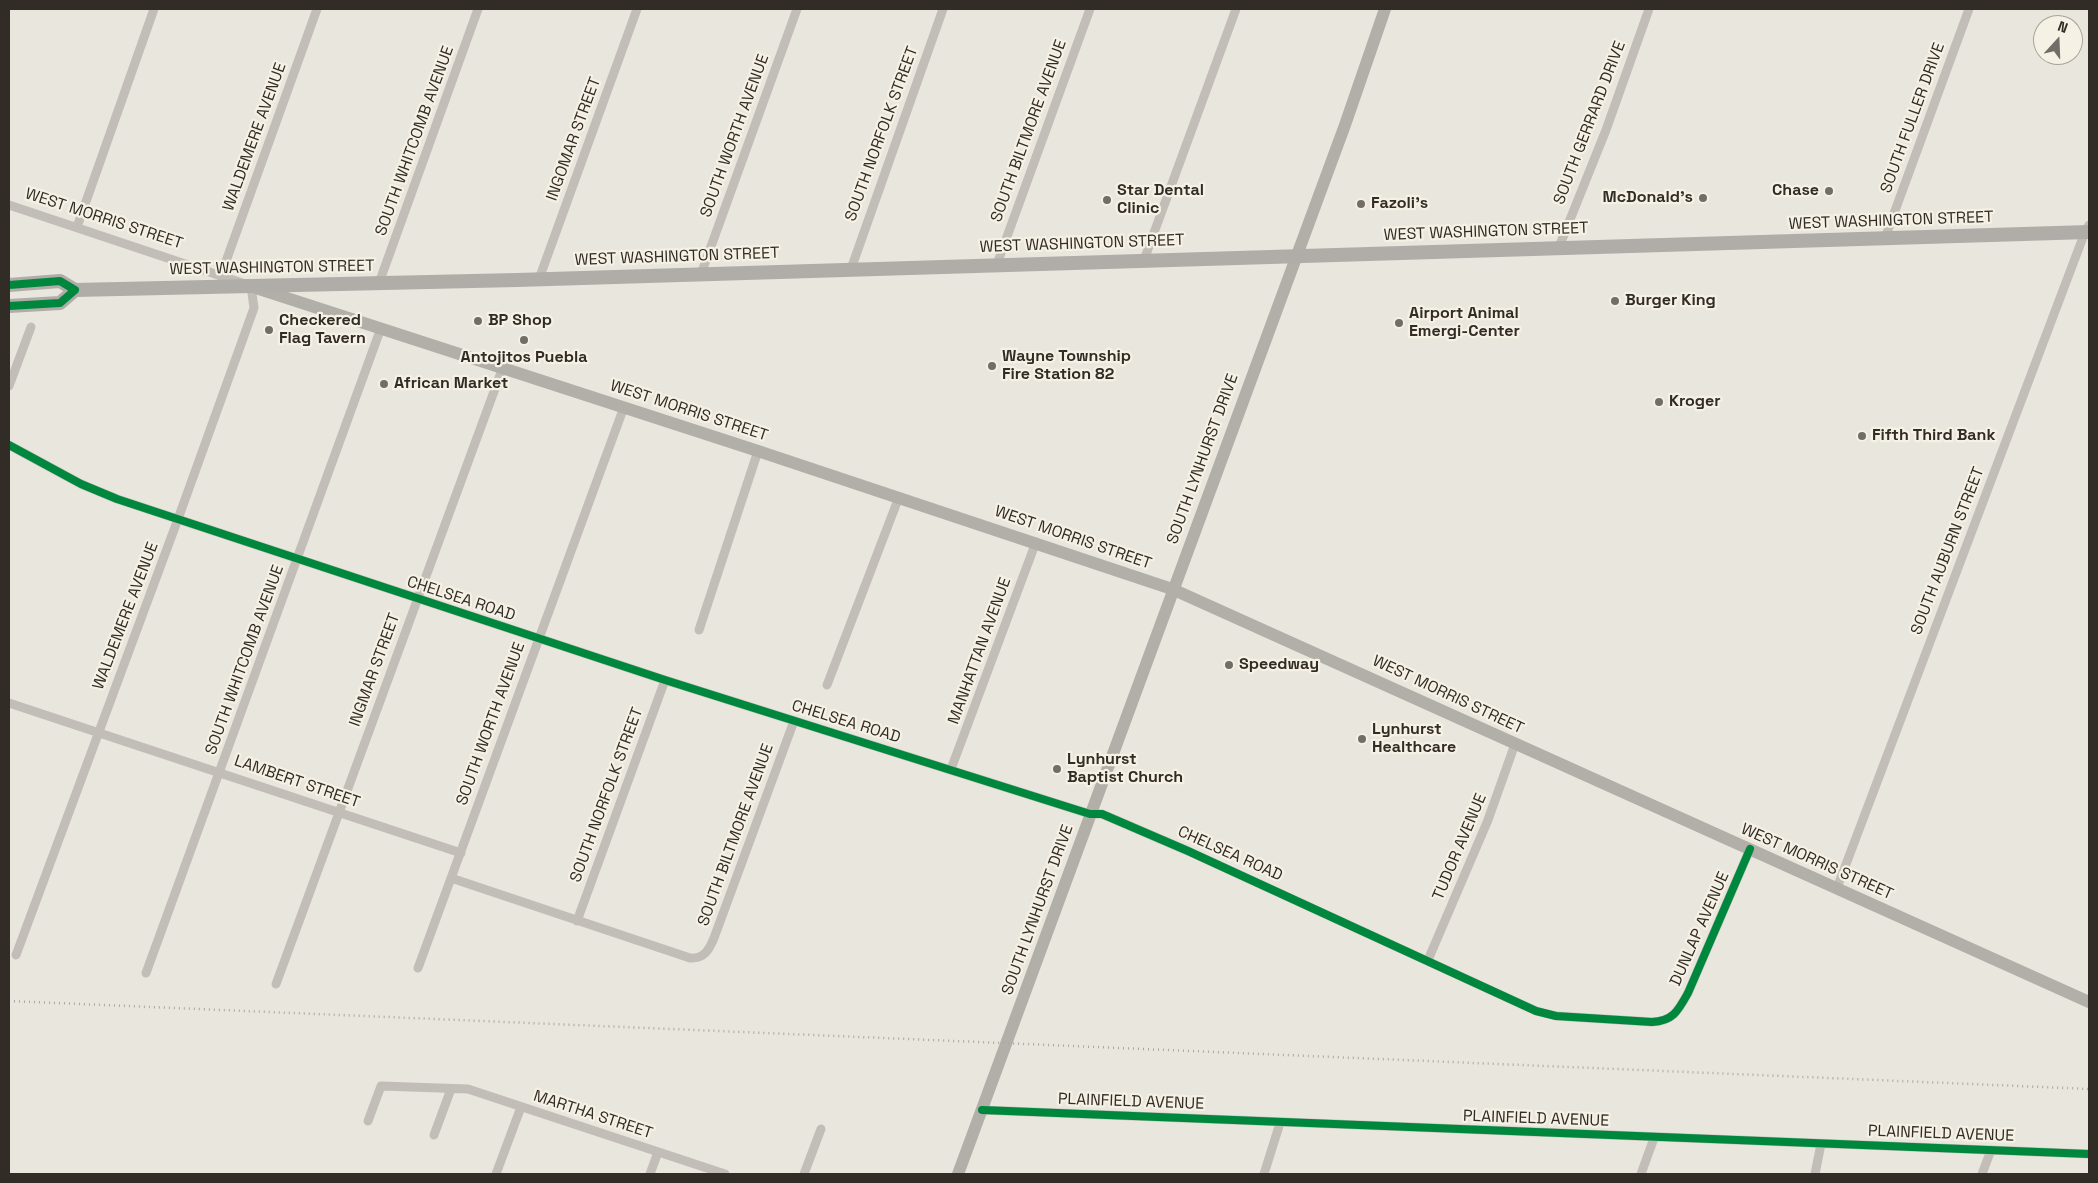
<!DOCTYPE html>
<style>
body{margin:0}
#map{position:relative;width:2098px;height:1183px;overflow:hidden;background:#e9e6de;font-family:"Space Grotesk",sans-serif}
canvas{display:block}
.frame{position:absolute;inset:0;border:10px solid #322c26;pointer-events:none}
.north{position:absolute;left:2033px;top:15px;width:50px;height:50px;box-sizing:border-box;background:#f6f1e5;border:1px solid #a8a299;border-radius:50%;rotate:20deg;font-size:14px;font-weight:700;line-height:20px;text-align:center;color:#322c26}
.north::after{content:'';display:block;margin:auto;width:18px;height:22px;background:#726d66;clip-path:polygon(50% 0,100% 100%,50% 72%,0 100%)}
</style>
<div id="map">
<canvas width="2098" height="1183"></canvas>
<div class="frame"></div>
<div class="north">N</div>
</div>
<script>
const g = document.querySelector('canvas').getContext('2d');
g.lineJoin = 'round';
function trace(path, color, width, dash) { g.strokeStyle = color; g.lineWidth = width; g.lineCap = dash ? 'butt' : 'round'; g.setLineDash(dash || []); g.stroke(path); }
function drawText(font, color, halo, rows, align = 'center') {
  g.font = font + ' "Space Grotesk",sans-serif'; g.lineWidth = 4.5; g.setLineDash([]); g.textBaseline = 'middle'; g.strokeStyle = halo; g.fillStyle = color; for (const [text, x, y, turn = 0] of rows) {
    g.save(); g.translate(x, y); g.rotate((+turn || 0) * Math.PI / 180); g.textAlign = isNaN(turn) ? turn : align; if (halo) g.strokeText(text, 0, 0); g.fillText(text, 0, 0); g.restore();
  }
}
trace(new Path2D(`
 M9 205 251 286 254 308 178 519 16 955
 M77 227 154 9
 M1885 238 1969 9
 M1559 247 1606 130 1649 9
 M1144 260 1236 9
 M997 264 1090 9
 M851 269 943 9
 M701 274 797 9
 M221 275 317 9
 M539 279 637 9
 M379 283 478 9
 M9 386 31 327
 M9 445 81 484 117 499 665 680 1090 814H1102L1188 851 1536 1011 1556 1016 1652 1022C1673 1021 1678 1011 1688 993L1750 849
 M699 630 758 451
 M827 685 899 497
 M9 703 461 853
 M951 769 1036 542
 M451 878 690 958C704 959 709 950 714 938L794 721
 M1837 888 2085 232 2089 225
 M577 921 665 680
 M1428 960 1488 820 1515 744
 M418 968 624 407
 M146 973 381 328
 M276 984 503 367
 M982 1110 2089 1154
 M368 1121 381 1086 468 1089 725 1174
 M434 1135 451 1089
 M496 1174 521 1107
 M650 1174 658 1152
 M804 1174 821 1129
 M1264 1174 1280 1123
 M1641 1174 1654 1138
 M1815 1174 1821 1144
 M1982 1174 1991 1150`), '#c2beb7', 9);
trace(new Path2D(`
 M256 288 758 451 1172 589 2089 1002
 M958 1174 1345 125 1385 9`), '#b2aea8', 12);
trace(new Path2D(`
 M9 285 60 281 75 290 517 280 2089 232
 M9 306 60 303 75 290`), '#b0aca7', 14);
trace(new Path2D(`
 M9 1001 2089 1089`), '#aaa6a1', 2.5, [1, 4]);
trace(new Path2D(`
 M9 285 60 281 75 290 60 303 9 306
 M9 445 81 484 117 499 665 680 1090 814H1102L1188 851 1536 1011 1556 1016 1652 1022C1673 1021 1678 1011 1688 993L1750 849
 M982 1110 2089 1154`), '#00873e', 8);
for (const [x, y, r, color] of [
 [1829,191,5,"#726d66"],
 [1703,198,5,"#726d66"],
 [1107,200,5,"#726d66"],
 [1361,204,5,"#726d66"],
 [1615,301,5,"#726d66"],
 [478,321,5,"#726d66"],
 [1399,323,5,"#726d66"],
 [269,330,5,"#726d66"],
 [524,340,5,"#726d66"],
 [992,366,5,"#726d66"],
 [384,384,5,"#726d66"],
 [1659,402,5,"#726d66"],
 [1862,436,5,"#726d66"],
 [1229,665,5,"#726d66"],
 [1362,739,5,"#726d66"],
 [1057,769,5,"#726d66"]
]) { const dot = new Path2D(); dot.arc(x, y, r, 0, 2 * Math.PI); g.fillStyle = color; g.fill(dot); trace(dot, '#f6f1e5', 2); }
drawText('16px', '#322c26', '#f6f1e5', [
 ["SOUTH FULLER DRIVE",1913,118,-70],
 ["SOUTH GERRARD DRIVE",1590,123,-69],
 ["SOUTH BILTMORE AVENUE",1029,131,-70],
 ["SOUTH NORFOLK STREET",882,134,-70],
 ["SOUTH WORTH AVENUE",735,136,-70],
 ["WALDEMERE AVENUE",255,137,-70],
 ["INGOMAR STREET",574,139,-70],
 ["SOUTH WHITCOMB AVENUE",415,141,-70],
 ["WEST MORRIS STREET",104,219,18],
 ["WEST WASHINGTON STREET",1891,221,-2],
 ["WEST WASHINGTON STREET",1486,232,-2],
 ["WEST WASHINGTON STREET",1082,244,-2],
 ["WEST WASHINGTON STREET",677,257,-2],
 ["WEST WASHINGTON STREET",272,268,-1],
 ["WEST MORRIS STREET",689,411,18],
 ["SOUTH LYNHURST DRIVE",1203,459,-70],
 ["WEST MORRIS STREET",1073,538,19],
 ["SOUTH AUBURN STREET",1948,551,-69],
 ["CHELSEA ROAD",461,599,18],
 ["WALDEMERE AVENUE",126,616,-69],
 ["MANHATTAN AVENUE",980,651,-70],
 ["SOUTH WHITCOMB AVENUE",245,660,-70],
 ["INGMAR STREET",375,670,-70],
 ["WEST MORRIS STREET",1448,695,25],
 ["CHELSEA ROAD",846,722,17],
 ["SOUTH WORTH AVENUE",491,724,-70],
 ["LAMBERT STREET",297,782,19],
 ["SOUTH NORFOLK STREET",607,795,-70],
 ["SOUTH BILTMORE AVENUE",736,835,-70],
 ["TUDOR AVENUE",1460,847,-67],
 ["CHELSEA ROAD",1230,854,24],
 ["WEST MORRIS STREET",1817,862,24],
 ["SOUTH LYNHURST DRIVE",1038,910,-70],
 ["DUNLAP AVENUE",1700,929,-66],
 ["PLAINFIELD AVENUE",1131,1102,2],
 ["MARTHA STREET",593,1115,18],
 ["PLAINFIELD AVENUE",1536,1119,2],
 ["PLAINFIELD AVENUE",1941,1134,2]
]);
drawText('bold 16px', '#322c26', '#f6f1e5', [
 ["Star Dental",1117,191],
 ["Clinic",1117,209],
 ["Chase",1819,191,"right"],
 ["McDonald's",1693,198,"right"],
 ["Fazoli's",1371,204],
 ["Burger King",1625,301],
 ["Airport Animal",1409,314],
 ["Emergi-Center",1409,332],
 ["Checkered",279,321],
 ["Flag Tavern",279,339],
 ["BP Shop",488,321],
 ["Wayne Township",1002,357],
 ["Fire Station 82",1002,375],
 ["Antojitos Puebla",524,358,"center"],
 ["African Market",394,384],
 ["Kroger",1669,402],
 ["Fifth Third Bank",1872,436],
 ["Speedway",1239,665],
 ["Lynhurst",1372,730],
 ["Healthcare",1372,748],
 ["Lynhurst",1067,760],
 ["Baptist Church",1067,778]
], 'left');
</script>
